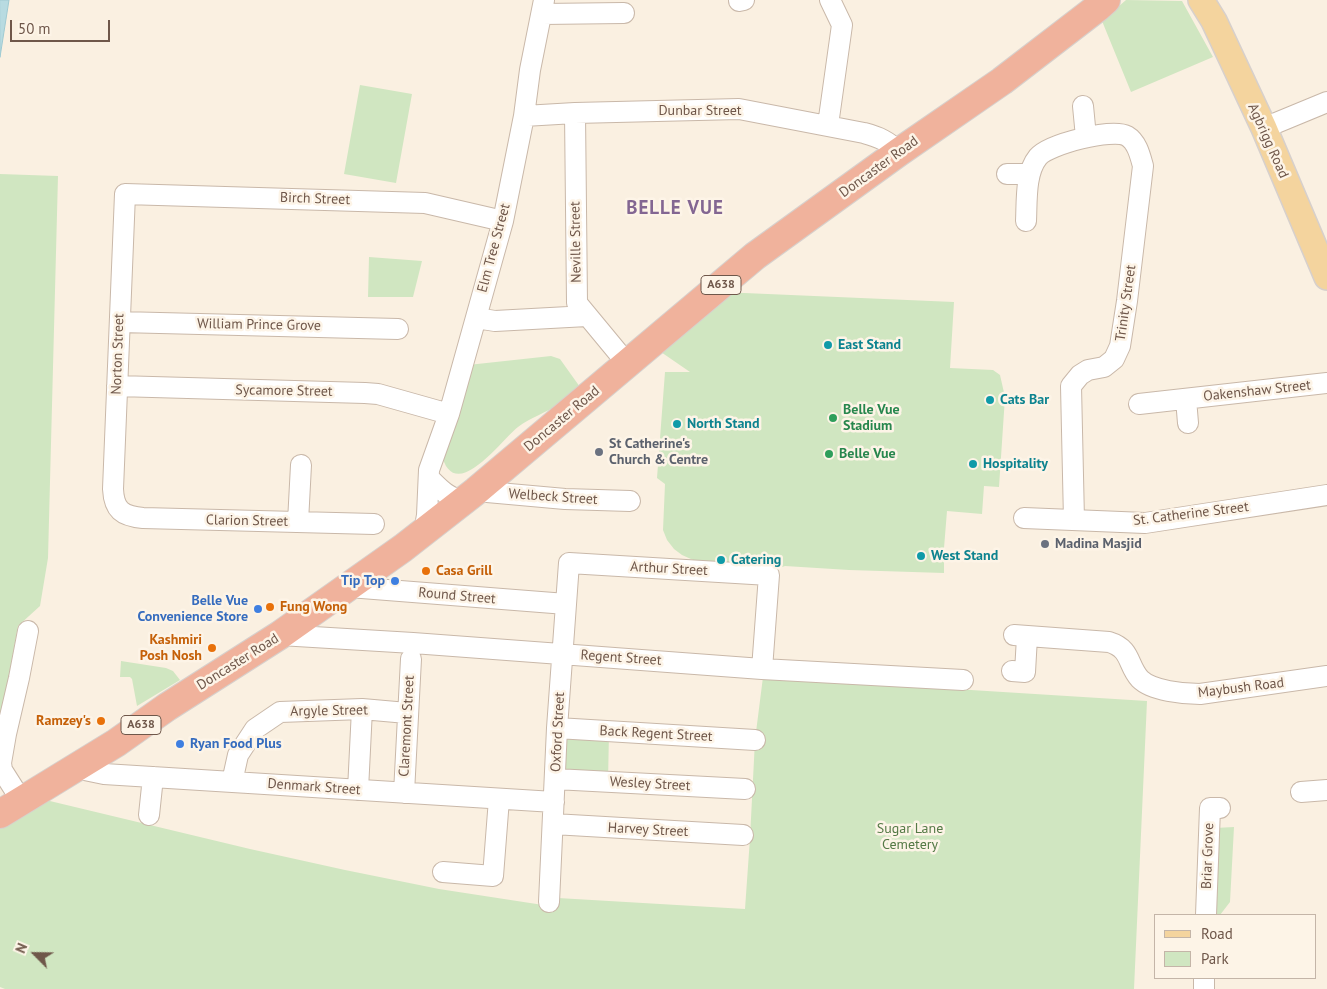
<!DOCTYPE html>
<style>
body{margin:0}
#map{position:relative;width:1327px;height:989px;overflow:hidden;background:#faf0e1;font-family:"PT Sans",sans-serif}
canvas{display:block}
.legend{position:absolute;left:1154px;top:914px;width:162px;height:65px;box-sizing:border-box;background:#fdf4e7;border:1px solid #c4b5a8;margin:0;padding:6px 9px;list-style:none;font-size:15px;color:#6f574a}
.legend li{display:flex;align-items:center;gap:10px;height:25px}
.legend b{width:25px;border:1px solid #c4b5a8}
.north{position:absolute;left:10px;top:929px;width:50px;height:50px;-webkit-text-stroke:4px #fdf4e7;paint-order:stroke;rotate:293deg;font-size:14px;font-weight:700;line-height:20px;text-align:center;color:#6f574a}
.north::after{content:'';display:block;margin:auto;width:18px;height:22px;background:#6f574a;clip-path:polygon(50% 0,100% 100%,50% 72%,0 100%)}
.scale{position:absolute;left:10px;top:20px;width:100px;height:22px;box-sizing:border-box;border:2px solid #6f574a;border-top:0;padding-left:6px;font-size:15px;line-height:18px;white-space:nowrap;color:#6f574a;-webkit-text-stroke:4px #fdf4e7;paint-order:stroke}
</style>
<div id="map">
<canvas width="1327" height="989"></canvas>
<ul class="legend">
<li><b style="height:6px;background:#f4d49e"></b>Road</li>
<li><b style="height:14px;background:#d0e6c1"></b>Park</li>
</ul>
<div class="north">N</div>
<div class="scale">50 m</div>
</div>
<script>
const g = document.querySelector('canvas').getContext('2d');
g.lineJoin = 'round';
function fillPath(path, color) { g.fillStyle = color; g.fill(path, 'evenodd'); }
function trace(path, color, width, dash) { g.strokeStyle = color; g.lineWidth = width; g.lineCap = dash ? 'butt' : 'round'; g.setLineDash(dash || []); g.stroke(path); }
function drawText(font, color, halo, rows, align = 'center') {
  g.font = font + ' "PT Sans",sans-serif'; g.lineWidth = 5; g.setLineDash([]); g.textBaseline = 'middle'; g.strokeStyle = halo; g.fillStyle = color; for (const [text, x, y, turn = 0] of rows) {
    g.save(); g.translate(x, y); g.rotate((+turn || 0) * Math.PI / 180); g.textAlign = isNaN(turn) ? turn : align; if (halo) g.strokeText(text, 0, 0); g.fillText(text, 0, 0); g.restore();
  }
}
fillPath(new Path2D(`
 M1126 0 1182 1 1213 57 1131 92 1102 21Z
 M360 85 412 94 396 183 344 174Z
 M0 174 58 176 48 558 40 606 18 626 0 725Z
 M369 257 422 261 413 297H368Z
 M721 292 954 302 950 368 993 370 1000 375 1005 397 999 487 984 486 982 514 947 511 944 548V573L849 570 785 566 774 570 702 564 682 555 674 549 667 540 663 530 665 484 657 478 665 372H690L658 350Z
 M551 356 560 359 580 387C573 393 566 399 559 404 546 413 531 417 518 427 501 440 453 508 441 452L468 365Z
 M121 661 166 668 173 671 180 680 137 706 132 679 130 677H120Z
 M763 677 1147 701 1134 989H5L0 987V814L29 796 250 849 345 870 439 889 556 907 558 898 745 909 750 838 755 740Z
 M557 728 609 732 608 782 555 779Z
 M1234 827 1230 902 1220 915H1211L1215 828Z`), '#d0e6c1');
const water = new Path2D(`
 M0 0H9L0 57Z`);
fillPath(water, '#b8dbe1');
trace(water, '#9fcad2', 1);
const minor = new Path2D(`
 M739 0V1L744 0
 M542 14 624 13
 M1083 106 1086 137
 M575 113 577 303 620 355
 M524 116 575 113 739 109 864 133C879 137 888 141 899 152
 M828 125 842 25 830 0
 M1264 128 1327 102
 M1007 174H1029
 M1026 221C1027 201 1025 173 1038 157 1049 144 1112 128 1127 136 1137 142 1140 155 1143 166L1127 301 1120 346 1114 359 1104 367 1088 370 1080 375 1071 386 1074 520
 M476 318 495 321 587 316
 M120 322 398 329
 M117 386 365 393 378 394 449 414
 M1186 399 1188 423
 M1139 404 1327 383
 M429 478C441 490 446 496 464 502
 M476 491 565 499 630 501
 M1024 518 1145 523 1327 495
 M298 522 301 465
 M374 524 143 518C122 516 114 510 113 489L125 194 425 203 503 221
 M424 533 427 515 429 470 449 414 503 221 524 116 530 70 544 0
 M349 587 566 604
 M280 635 413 643 762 669 963 680
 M1014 635 1109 642C1132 649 1127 665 1140 679 1152 691 1184 694 1200 694L1327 676
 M1012 671 1025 672 1027 637
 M557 728 755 740
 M75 768 104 774 554 802
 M555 779 745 789
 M232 782 238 755 255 729 280 712 362 709 407 713
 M358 790 362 709
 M1301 792 1327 790
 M404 793 411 659
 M21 800 2 770 1 763 6 734 19 678 28 631
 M149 815 153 777
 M553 824 743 835
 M443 872 493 876 499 799
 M549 902 557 728 569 563 769 575 762 669
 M1206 915 1210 808H1220
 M1204 989V978`);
const major = new Path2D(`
 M1201 0 1214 21 1264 128 1327 277`);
const highway = new Path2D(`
 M0 814 116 743 167 707 280 635 403 548 476 491 755 256 899 152 1002 81 1097 8 1106 0`);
trace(minor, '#c9b8a9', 22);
trace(major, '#d7d0cc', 28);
trace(highway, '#d7d0cc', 30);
trace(minor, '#fff', 20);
trace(major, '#f4d49e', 25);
trace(highway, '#f0b29c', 28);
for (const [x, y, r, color] of [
 [828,345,5,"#0f9aa8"],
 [990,400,5,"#0f9aa8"],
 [833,418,5,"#2e9e5b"],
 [677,424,5,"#0f9aa8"],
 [599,452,5,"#6b7280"],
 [829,454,5,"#2e9e5b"],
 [973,464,5,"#0f9aa8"],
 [1045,544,5,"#6b7280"],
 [921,556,5,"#0f9aa8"],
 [721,560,5,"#0f9aa8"],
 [426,571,5,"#e8710a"],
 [395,581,5,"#3f7fe0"],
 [270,607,5,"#e8710a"],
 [258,609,5,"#3f7fe0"],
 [212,648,5,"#e8710a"],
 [101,721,5,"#e8710a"],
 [180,744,5,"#3f7fe0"]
]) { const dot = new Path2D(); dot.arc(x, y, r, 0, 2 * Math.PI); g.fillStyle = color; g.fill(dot); trace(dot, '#fdf4e7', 2); }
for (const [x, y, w] of [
 [721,285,40],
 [141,725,40]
]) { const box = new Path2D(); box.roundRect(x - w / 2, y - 9.5, w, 19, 4); g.fillStyle = '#fdf4e7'; g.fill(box); trace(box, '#6f574a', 1); }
drawText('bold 12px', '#6f574a', null, [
 ["A638",721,285],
 ["A638",141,725]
]);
drawText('14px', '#6f574a', '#fdf4e7', [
 ["Dunbar Street",700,111],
 ["Agbrigg Road",1268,141,66],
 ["Doncaster Road",879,167,-36],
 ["Birch Street",315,199,2],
 ["Neville Street",576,242,-91],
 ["Elm Tree Street",494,248,-75],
 ["Trinity Street",1126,303,-82],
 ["William Prince Grove",259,325,1],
 ["Norton Street",118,354,-88],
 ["Sycamore Street",284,391,1],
 ["Oakenshaw Street",1257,391,-6],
 ["Doncaster Road",562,419,-40],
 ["Welbeck Street",553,497,4],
 ["St. Catherine Street",1191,514,-7],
 ["Clarion Street",247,521,1],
 ["Arthur Street",669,569,3],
 ["Round Street",457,596,5],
 ["Regent Street",621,658,4],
 ["Doncaster Road",238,662,-32],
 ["Maybush Road",1241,688,-7],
 ["Argyle Street",329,711,-1],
 ["Claremont Street",407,726,-87],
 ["Oxford Street",558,732,-87],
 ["Back Regent Street",656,734,3],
 ["Wesley Street",650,784,3],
 ["Denmark Street",314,787,4],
 ["Harvey Street",648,830,3],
 ["Briar Grove",1208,856,-88]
]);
drawText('bold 14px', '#0d838f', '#fdf4e7', [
 ["East Stand",838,345],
 ["Cats Bar",1000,400],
 ["North Stand",687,424],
 ["Hospitality",983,464],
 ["West Stand",931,556],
 ["Catering",731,560]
], 'left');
drawText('bold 14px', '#27864d', '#fdf4e7', [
 ["Belle Vue",843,410],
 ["Stadium",843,426],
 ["Belle Vue",839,454]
], 'left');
drawText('bold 14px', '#5b616d', '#fdf4e7', [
 ["St Catherine's",609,444],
 ["Church & Centre",609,460],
 ["Madina Masjid",1055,544]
], 'left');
drawText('bold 14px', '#c56008', '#fdf4e7', [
 ["Casa Grill",436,571],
 ["Fung Wong",280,607],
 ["Kashmiri",202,640,"right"],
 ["Posh Nosh",202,656,"right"],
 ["Ramzey's",91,721,"right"]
], 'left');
drawText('bold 14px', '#366cbe', '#fdf4e7', [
 ["Tip Top",385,581],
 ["Belle Vue",248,601],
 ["Convenience Store",248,617],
 ["Ryan Food Plus",190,744,"left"]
], 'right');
drawText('14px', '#557a46', '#fdf4e7', [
 ["Sugar Lane",910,829],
 ["Cemetery",910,845]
]);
g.letterSpacing = '1px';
drawText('bold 19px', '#836692', '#fdf4e7', [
 ["BELLE VUE",675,209]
]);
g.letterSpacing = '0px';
</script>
